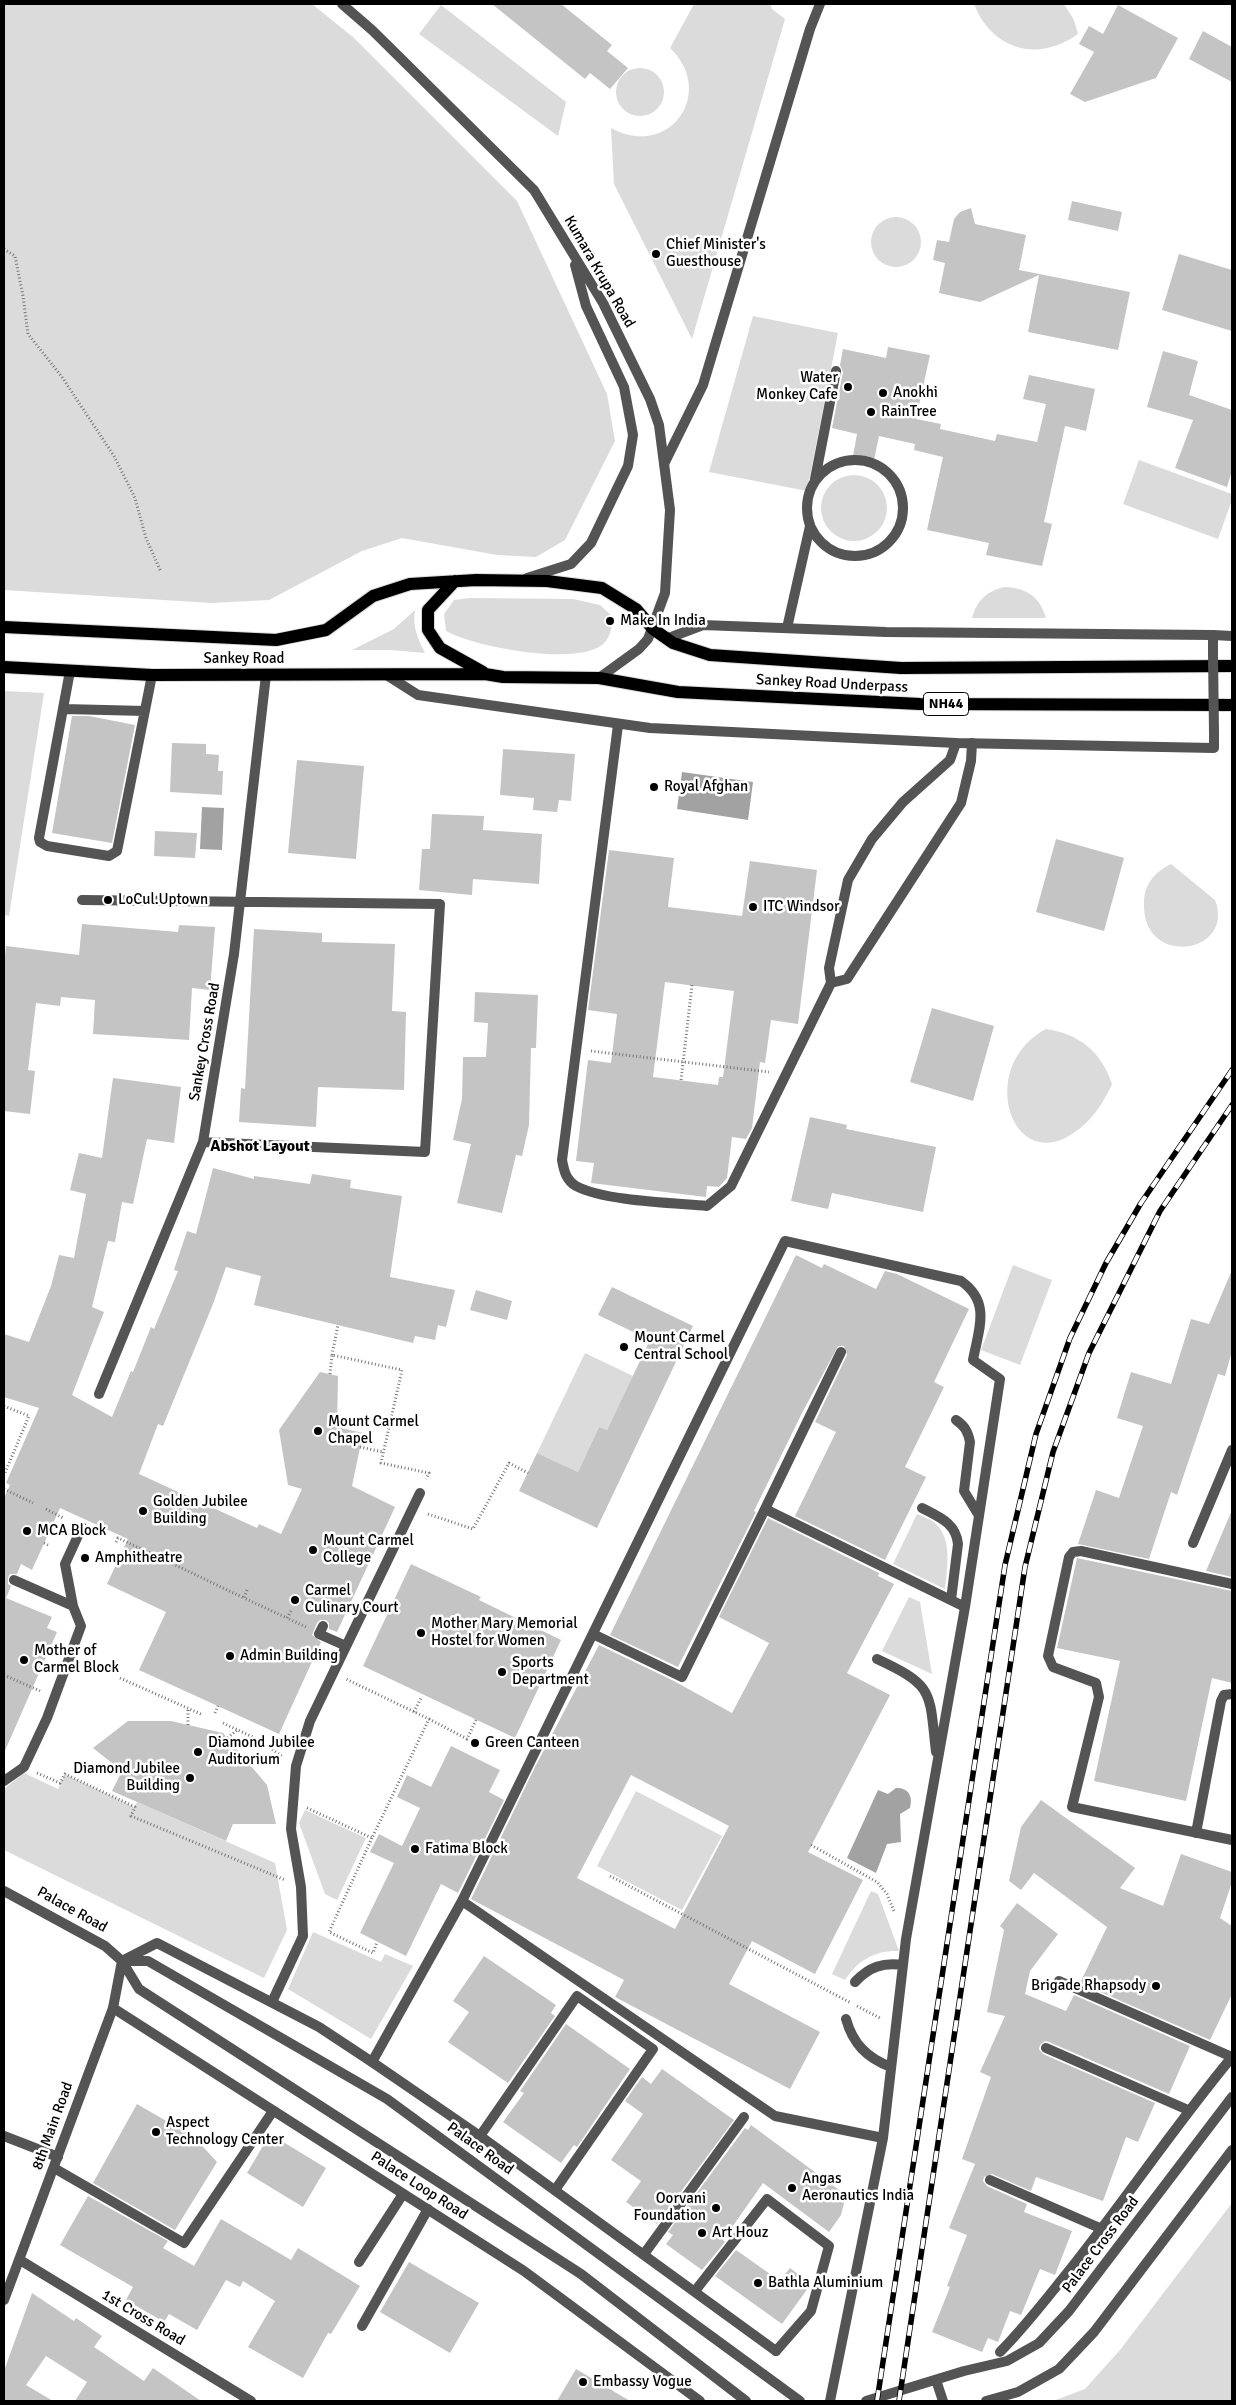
<!DOCTYPE html>
<style>
body{margin:0}
#map{position:relative;width:1236px;height:2405px;overflow:hidden;background:#fff;font-family:Signika,sans-serif}
canvas{display:block}
.frame{position:absolute;inset:0;border:5px solid #000;pointer-events:none}
</style>
<div id="map">
<canvas width="1236" height="2405"></canvas>
<div class="frame"></div>
</div>
<script>
const g = document.querySelector('canvas').getContext('2d');
g.lineJoin = 'round';
function fillPath(path, color) { g.fillStyle = color; g.fill(path, 'evenodd'); }
function trace(path, color, width, dash) { g.strokeStyle = color; g.lineWidth = width; g.lineCap = dash ? 'butt' : 'round'; g.setLineDash(dash || []); g.stroke(path); }
function drawText(font, color, halo, rows, align = 'center') {
  g.font = font + ' Signika,sans-serif'; g.lineWidth = 5; g.setLineDash([]); g.textBaseline = 'middle'; g.strokeStyle = halo; g.fillStyle = color; for (const [text, x, y, turn = 0] of rows) {
    g.save(); g.translate(x, y); g.rotate((+turn || 0) * Math.PI / 180); g.textAlign = isNaN(turn) ? turn : align; if (halo) g.strokeText(text, 0, 0); g.fillText(text, 0, 0); g.restore();
  }
}
fillPath(new Path2D(`
 M4 4H312L354 38 517 201 607 394 615 441 565 540 536 557 497 555 402 538 362 551 269 600 211 603 4 590Z
 M694 4H770L772 9 785 19 692 339 614 184 611 128C669 160 717 93 670 48Z
 M974 4H1064L1074 20 1078 34C1038 63 992 50 974 4Z
 M441 5 566 102 558 136 419 34Z
 M616 92a24 24 0 1 1 48 0a24 24 0 1 1-48 0Z
 M871 242a25 25 0 1 1 50 0a25 25 0 1 1-50 0Z
 M753 316 838 333 807 491 709 472Z
 M1139 460 1232 494V500L1218 539 1123 504Z
 M821 508a33 33 0 1 1 66 0a33 33 0 1 1-66 0Z
 M1005 587C1027 588 1040 597 1046 618H972C977 600 987 591 1005 587Z
 M470 598 573 599 600 605 613 617C612 627 610 639 602 645 574 666 475 647 446 631L444 614 454 600Z
 M415 610C412 626 418 639 425 653L391 650H352L394 629Z
 M4 691 44 693 9 916 4 915Z
 M1171 864 1215 900C1236 954 1142 969 1144 903 1144 884 1155 872 1171 864Z
 M1046 1029C1079 1034 1101 1051 1112 1084 1103 1104 1091 1122 1072 1134 1011 1174 976 1066 1046 1029Z
 M1013 1265 1052 1280 1020 1365 981 1350Z
 M585 1353 633 1376 607 1430 599 1427 578 1472 537 1453Z
 M917 1514C923 1517 930 1519 935 1523 953 1539 947 1569 945 1589L893 1564Z
 M909 1597 920 1602 932 1674 882 1651Z
 M24 1773 58 1789 65 1774 134 1807 137 1802 275 1863 287 1930 264 1978 4 1850V1789Z
 M636 1791 722 1836 682 1910 597 1866Z
 M305 1810 366 1838 337 1900 325 1894 299 1823Z
 M871 1891 878 1894 899 1951C875 1950 858 1960 845 1980L832 1974Z
 M313 1932 381 1962 385 1954 413 1966 371 2039 288 1989Z
 M1232 2203V2401H1053L1085 2389 1120 2350Z`), '#dbdbdb');
fillPath(new Path2D(`
 M682 772 753 782 748 820 677 809Z
 M202 807 224 808 222 850 200 849Z
 M896 1788C909 1788 913 1796 910 1808L900 1814 901 1842 887 1844 876 1873 847 1858 878 1790 888 1794Z`), '#a2a2a2');
fillPath(new Path2D(`
 M492 4H561L612 45 607 51 628 68 610 89 590 73 585 79Z
 M1118 5 1178 38 1156 78 1085 102 1070 94 1094 52 1079 44 1089 26 1103 34Z
 M1203 31 1232 47V82L1189 59Z
 M1072 201 1122 212 1118 231 1068 220Z
 M971 208 975 224 1026 235 1019 270 1130 292 1118 350 1028 332 1039 275 980 302 939 293 945 263 933 260 937 240 949 242 954 219 960 212Z
 M1179 254 1232 270V331L1162 310Z
 M888 347 930 355 916 419 941 424 940 429 995 441 997 434 1037 442 1046 404 1023 399 1029 375 1095 389 1086 431 1065 426 1044 522 1052 524 1042 566 986 555 989 543 927 530 943 457 914 450 915 444 879 436 874 460 853 456 857 434 832 428 843 372 840 365 843 349 886 358Z
 M1163 351 1198 361 1189 395 1232 410V471L1227 487 1175 468 1193 420 1147 407Z
 M72 716H89L135 725 112 843 52 833Z
 M172 743 206 744V754L219 755 218 771H223L222 795 170 792Z
 M503 749 575 754 571 801 559 800 557 812 533 810 534 798 500 795Z
 M297 760 364 766 356 859 288 853Z
 M432 814 484 816 483 830 542 834 539 884 473 879 472 895 419 890 422 849H430Z
 M155 831 197 833 195 858 154 856Z
 M1056 839 1124 858 1104 931 1036 912Z
 M609 850 674 858 668 907 742 916 750 861 817 870 798 1024 771 1020 765 1063 760 1062 752 1128 746 1139 732 1137 727 1178 719 1187 707 1186 706 1197 591 1183 594 1163 576 1161 588 1060 611 1063 617 1014 588 1010ZM665 982 734 991 723 1077H719L718 1085 653 1077Z
 M82 924 178 932 179 925 215 927 210 990 192 988 189 1040 93 1034 95 1000 61 997 60 1006 36 1003 28 1070 35 1071 30 1114 4 1111V967L6 946 79 955Z
 M254 929 322 933V942L395 944 392 1011 406 1012 404 1090 318 1087 316 1127 239 1122 241 1088 245 1089Z
 M475 992 538 995 536 1048H531L529 1125 522 1156 516 1155 502 1213 457 1203 471 1144 453 1140 462 1099 463 1057H486L488 1023 474 1022Z
 M932 1008 994 1026 973 1101 910 1082Z
 M113 1078 181 1087 174 1143 147 1139 133 1204 122 1202 115 1242 108 1241 92 1307 104 1312 72 1395 112 1417 131 1371 133 1372 151 1327 154 1329 178 1271 174 1270 187 1231 196 1234 213 1168 254 1179V1176L310 1184 312 1174 351 1180 350 1188 402 1196 390 1277 455 1290 446 1327 438 1325 435 1340 415 1336 413 1343 254 1305 261 1276 226 1267 213 1304 163 1426 158 1424 139 1474 257 1528 259 1524 281 1534 302 1489 288 1485 279 1430 320 1372 338 1376 337 1427 363 1433 352 1486 395 1507 337 1632 329 1629V1623L326 1620H320L317 1623 312 1635 321 1642 279 1734 139 1670 166 1612 107 1584 128 1539 60 1508 32 1570 21 1564 17 1574H10L8 1578V1584L11 1586 6 1598 52 1617 47 1628 57 1632 4 1753V1498L10 1485 6 1483 39 1408 4 1397V1334L29 1342 51 1286 59 1255 74 1258 86 1194 70 1190 79 1153 102 1158Z
 M810 1117 847 1125 846 1129 936 1147 923 1212 832 1193 828 1209 791 1201Z
 M796 1255 822 1268 824 1264 876 1289 885 1271 897 1274 969 1309 934 1382 944 1387 905 1467 926 1477 885 1560 795 1516 836 1432 815 1422 847 1355 844 1346H838L801 1415 754 1511 756 1512 678 1667 610 1635Z
 M1232 1270V1351L1225 1376 1218 1374 1177 1495 1171 1492 1149 1559 1078 1544 1096 1490 1119 1498 1143 1426 1117 1418 1131 1372 1171 1384 1191 1319 1209 1324Z
 M612 1287 693 1326 597 1528 519 1491 537 1453 578 1472 599 1427 607 1430 650 1340 598 1315Z
 M476 1290 512 1301 507 1320 470 1310Z
 M1232 1510V1577L1206 1571Z
 M768 1518 879 1573 878 1576 894 1584 847 1673 890 1695 808 1852 863 1880 815 1974 752 1941 729 1984 820 2032 790 2089 615 1997 624 1980 471 1899 535 1767 599 1645 672 1680 732 1713 769 1643 719 1617ZM631 1775 729 1826 675 1929 577 1878Z
 M1077 1558 1232 1591V1683L1212 1678 1186 1801 1094 1781 1120 1661 1057 1648Z
 M411 1564 481 1597 479 1600 561 1640 515 1738 363 1666Z
 M128 1721H171L223 1733 267 1785 276 1824H233L226 1841 112 1791 122 1771 93 1748Z
 M451 1746 500 1770 489 1792 504 1800 458 1893 441 1884 406 1956 360 1933 394 1863 370 1852 379 1834 402 1846 420 1808 397 1797 407 1775 431 1787Z
 M1041 1800 1135 1868 1120 1888 1163 1906 1181 1854 1232 1872V1882L1220 1918 1232 1926V1994L1210 2040 1080 1983 1107 1927 1034 1873 1021 1890 1009 1881 1021 1827Z
 M1017 1903 1058 1934 1030 1971 1025 1994 1066 2011 1074 1995 1190 2046 1169 2094 1049 2042 1045 2041 1040 2045 1039 2049 1043 2054 1155 2103 1138 2142 1126 2137 1103 2201 1036 2177 1031 2191 992 2174 984 2177 983 2181 987 2186 1027 2204 1024 2212 1072 2231 1055 2275 1040 2269 1021 2315 1010 2311 998 2342 988 2338 982 2352 932 2332 950 2287 947 2286 967 2235 949 2228 975 2164 962 2159 991 2077 980 2072 1005 2016 987 2012 1004 1930 1000 1926Z
 M484 1956 556 2005 551 2013 555 2016 508 2083 448 2042 469 2012 453 2001Z
 M566 2024 630 2069 577 2147 574 2145 561 2163 503 2122 524 2093 520 2091Z
 M662 2069 734 2120 657 2224 626 2202 641 2181 611 2160 643 2114 625 2101 642 2077 651 2084Z
 M137 2104 194 2137 217 2162 175 2230 93 2183Z
 M751 2125 846 2195 841 2215 829 2232 763 2183 723 2240 725 2242 702 2270 666 2244 673 2235 668 2232 745 2128 748 2130Z
 M270 2134 326 2168 303 2207 247 2173Z
 M88 2196 168 2241 163 2248 194 2266 221 2219 291 2260 298 2248 360 2286 331 2334 328 2333 303 2378 248 2347 275 2301 243 2281 240 2287 226 2280 197 2330 169 2314 164 2322 126 2300 133 2287 60 2245Z
 M736 2250 780 2281 790 2268 811 2284 782 2324 715 2276Z
 M409 2262 479 2303 450 2353 380 2312Z
 M32 2293 74 2321 76 2318 102 2336 94 2347 144 2381 153 2368 201 2401H75L87 2382 46 2356 26 2385 53 2401H4V2371Z
 M576 2369 630 2401H557Z`), '#c4c4c4');
const primary = new Path2D(`
 M455 581 428 610V630L440 648 483 672
 M4 627 276 640 326 630 373 596 410 584 476 580 547 581 602 588 636 609 653 629 673 643 710 655 901 668 1232 666
 M4 667 152 675 485 674 503 677 599 678 678 692 920 704 1232 705`);
trace(primary, '#dbdbdb', 14);
trace(new Path2D(`
 M4 249 15 256 23 296 28 334 62 377 114 456 135 498 146 538 161 572
 M591 1051 769 1072
 M681 1080 692 985
 M332 1355 338 1325
 M330 1374 332 1355 402 1370 381 1463 429 1473 426 1479
 M4 1406 29 1416 4 1475
 M360 1447 383 1452
 M4 1489 33 1503
 M46 1509 63 1518
 M428 1514 473 1529 509 1463 528 1473
 M116 1542 118 1538 167 1561
 M44 1543 50 1546
 M169 1557 167 1561 244 1598
 M247 1590 244 1598 287 1618
 M291 1611 287 1618 306 1627
 M4 1675 40 1691
 M120 1678 203 1715
 M414 1712 421 1698
 M215 1713 218 1706
 M429 1719 467 1739 476 1720
 M223 1723 259 1740 283 1757
 M188 1725V1709
 M225 1740 237 1730
 M37 1773 60 1783 65 1774 135 1807 131 1816 285 1880
 M307 1808 372 1838 429 1719 346 1679
 M372 1838 329 1932 373 1953 377 1942
 M811 1845 877 1882 887 1894 894 1911
 M610 1876 851 2003
 M857 2006 880 2018`), '#767676', 3, [1, 2.5]);
trace(new Path2D(`
 M807 508a48 48 0 1 1 96 0a48 48 0 1 1-96 0Z
 M815 479 836 371
 M787 628 810 526
 M618 725 562 1160C564 1171 566 1180 576 1186 603 1201 674 1203 707 1206L731 1186 831 983
 M956 743 950 760 903 802 872 839 848 880 829 968 831 983 847 979 961 803 971 761 972 743
 M841 1352 765 1509 965 1607
 M956 1420C965 1426 968 1432 970 1442L964 1491 978 1514
 M922 1508C939 1517 956 1523 958 1544L951 1600
 M73 1606 65 1564 82 1527
 M323 1626 319 1634 346 1646
 M593 1634 682 1677 765 1509
 M877 1659C935 1686 929 1691 936 1752
 M4 1781 24 1767 47 1718 81 1626 73 1606 14 1580
 M462 1901 775 2116 883 2138
 M855 1982C869 1967 883 1962 903 1965
 M272 2002 303 1936 301 1887 291 1829 296 1766 310 1721 420 1493
 M846 2019C853 2044 867 2058 891 2067
 M372 2062 462 1901 785 1241 961 1281C991 1302 979 1328 973 1360L1000 1379 965 1607 906 1939 883 2138 830 2401
 M480 2136 577 1996 653 2049 555 2190
 M54 2168 184 2243 273 2111
 M644 2254 744 2117
 M359 2262 403 2194
 M695 2291 767 2199 829 2246 811 2311 776 2351
 M362 2326 428 2209`), '#545454', 10);
trace(new Path2D(`
 M664 464 703 385 810 29 820 4
 M1213 635 1232 636
 M70 671 39 838 40 842 47 846 109 856 117 851 152 675
 M64 709 145 711
 M82 900 440 904 425 1152 203 1142
 M99 1394 203 1142 234 954 266 675
 M1193 1543 1232 1450
 M1232 1584 1081 1551 1073 1552 1069 1557 1048 1656 1053 1667 1096 1683 1099 1697 1072 1807 1232 1840
 M1196 1833 1221 1701 1224 1695 1232 1694
 M122 1961 157 1943 319 2027 372 2062 480 2136 776 2351
 M1059 1981 1232 2057
 M113 2008 524 2271 700 2401
 M1046 2048 1188 2110
 M4 2136 58 2157
 M990 2180 1102 2229
 M20 2260 251 2401
 M1000 2352C1023 2329 1043 2303 1064 2277 1122 2205 1173 2128 1232 2057`), '#545454', 10);
trace(new Path2D(`
 M342 4 372 30 534 190 603 303 650 399 659 425 670 510 665 593 648 639 639 649 599 678
 M527 578 571 564 591 543 628 466 633 435 624 387 586 306 575 265
 M666 639 703 625 886 632 1213 635V653
 M385 674 418 695 650 728 956 743 1214 748V733
 M4 1891 105 1946 122 1961 139 1989 581 2274 746 2401
 M122 1961H148L387 2099 800 2401
 M4 2300 113 2008 122 1961
 M936 2380 943 2401
 M866 2401 964 2371 1007 2361 1039 2343 1069 2311 1232 2097
 M986 2401 1018 2392 1059 2369 1094 2332 1232 2150`), '#545454', 10);
trace(primary, '#000', 12);
const rail = new Path2D(`
 M877 2401 1005 1565 1036 1434 1070 1338 1106 1263 1141 1203 1232 1070
 M899 2401 1025 1567 1053 1452 1089 1353 1160 1211 1232 1105`);
trace(rail, '#000', 5.5);
trace(rail, '#fff', 4, [11]);
trace(new Path2D(`
 M1213 653 1214 733`), '#545454', 10);
for (const [x, y, r, color] of [
 [656,254,5,"#000"],
 [848,387,5,"#000"],
 [883,393,5,"#000"],
 [871,412,5,"#000"],
 [610,621,5,"#000"],
 [654,787,5,"#000"],
 [108,900,5,"#000"],
 [753,907,5,"#000"],
 [624,1347,5,"#000"],
 [318,1431,5,"#000"],
 [143,1511,5,"#000"],
 [27,1531,5,"#000"],
 [313,1550,5,"#000"],
 [85,1558,5,"#000"],
 [295,1600,5,"#000"],
 [421,1633,5,"#000"],
 [230,1656,5,"#000"],
 [24,1660,5,"#000"],
 [502,1672,5,"#000"],
 [475,1743,5,"#000"],
 [198,1752,5,"#000"],
 [190,1778,5,"#000"],
 [415,1849,5,"#000"],
 [1156,1986,5,"#000"],
 [156,2132,5,"#000"],
 [792,2188,5,"#000"],
 [716,2208,5,"#000"],
 [702,2233,5,"#000"],
 [758,2283,5,"#000"],
 [583,2382,5,"#000"]
]) { const dot = new Path2D(); dot.arc(x, y, r, 0, 2 * Math.PI); g.fillStyle = color; g.fill(dot); trace(dot, '#fff', 2); }
for (const [x, y, w] of [
 [946,704,45]
]) { const box = new Path2D(); box.roundRect(x - w / 2, y - 11.5, w, 23, 4); g.fillStyle = '#fff'; g.fill(box); trace(box, '#000', 1); }
drawText('bold 14px', '#000', null, [
 ["NH44",946,704]
]);
drawText('15px', '#000', '#fff', [
 ["Chief Minister's",666,245],
 ["Guesthouse",666,262],
 ["Water",838,378,"right"],
 ["Monkey Cafe",838,395,"right"],
 ["Anokhi",893,393],
 ["RainTree",881,412],
 ["Make In India",620,621],
 ["Royal Afghan",664,787],
 ["LoCul.Uptown",118,900],
 ["ITC Windsor",763,907],
 ["Mount Carmel",634,1338],
 ["Central School",634,1355],
 ["Mount Carmel",328,1422],
 ["Chapel",328,1439],
 ["Golden Jubilee",153,1502],
 ["Building",153,1519],
 ["MCA Block",37,1531],
 ["Mount Carmel",323,1541],
 ["College",323,1558],
 ["Amphitheatre",95,1558],
 ["Carmel",305,1591],
 ["Culinary Court",305,1608],
 ["Mother Mary Memorial",431,1624],
 ["Hostel for Women",431,1641],
 ["Mother of",34,1651],
 ["Carmel Block",34,1668],
 ["Admin Building",240,1656],
 ["Sports",512,1663],
 ["Department",512,1680],
 ["Diamond Jubilee",208,1743],
 ["Auditorium",208,1760],
 ["Green Canteen",485,1743],
 ["Diamond Jubilee",180,1769,"right"],
 ["Building",180,1786,"right"],
 ["Fatima Block",425,1849],
 ["Brigade Rhapsody",1146,1986,"right"],
 ["Aspect",166,2123],
 ["Technology Center",166,2140],
 ["Angas",802,2179],
 ["Aeronautics India",802,2196],
 ["Oorvani",706,2199,"right"],
 ["Foundation",706,2216,"right"],
 ["Art Houz",712,2233],
 ["Bathla Aluminium",768,2283],
 ["Embassy Vogue",593,2382]
], 'left');
drawText('15px', '#000', '#fff', [
 ["Kumara Krupa Road",599,272,60],
 ["Sankey Road",244,659],
 ["Sankey Road Underpass",832,684,3],
 ["Sankey Cross Road",205,1042,-80],
 ["Palace Road",72,1910,29],
 ["8th Main Road",53,2126,-70],
 ["Palace Road",480,2149,36],
 ["Palace Loop Road",419,2186,33],
 ["Palace Cross Road",1101,2245,-53],
 ["1st Cross Road",143,2318,31]
]);
drawText('bold 16px', '#000', '#fff', [
 ["Abshot Layout",260,1147]
]);
</script>
